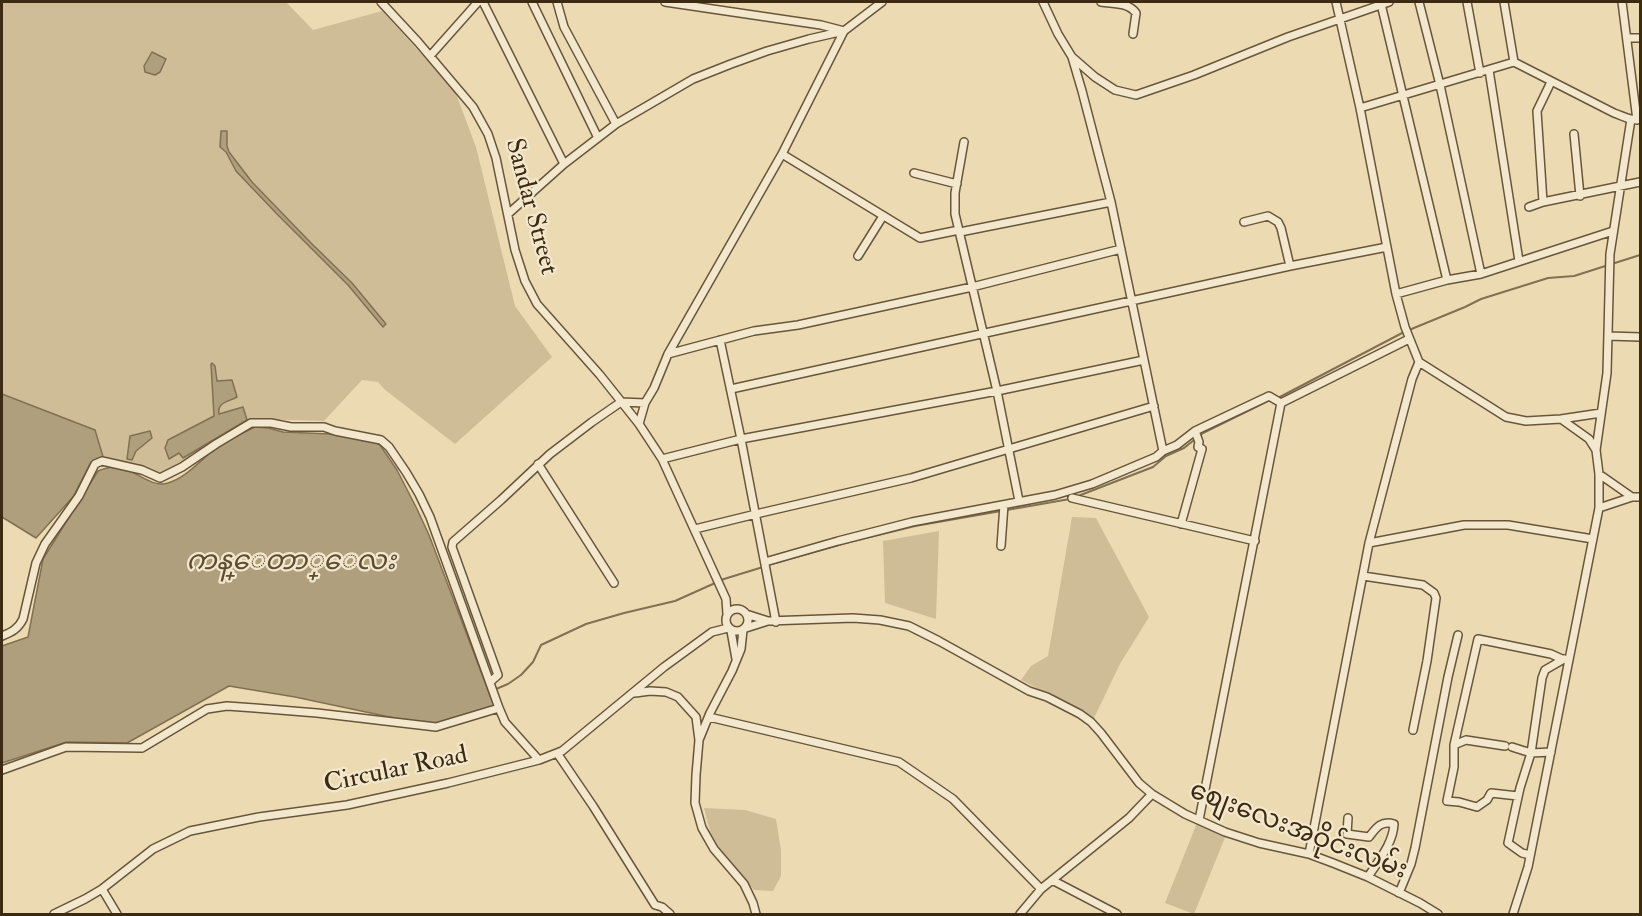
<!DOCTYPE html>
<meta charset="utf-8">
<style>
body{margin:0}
#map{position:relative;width:1642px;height:916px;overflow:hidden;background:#ecdbb2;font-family:"IM FELL Double Pica",serif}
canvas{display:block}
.frame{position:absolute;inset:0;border:3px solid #3c2a13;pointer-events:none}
</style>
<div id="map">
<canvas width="1642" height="916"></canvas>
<div class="frame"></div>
</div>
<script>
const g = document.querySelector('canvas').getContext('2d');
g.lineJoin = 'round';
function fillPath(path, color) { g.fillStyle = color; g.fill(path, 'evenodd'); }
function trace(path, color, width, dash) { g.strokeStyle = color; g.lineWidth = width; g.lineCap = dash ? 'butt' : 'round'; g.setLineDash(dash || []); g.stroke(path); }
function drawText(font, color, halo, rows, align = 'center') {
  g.font = font + ' "IM FELL Double Pica","Noto Sans Myanmar",serif'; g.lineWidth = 4.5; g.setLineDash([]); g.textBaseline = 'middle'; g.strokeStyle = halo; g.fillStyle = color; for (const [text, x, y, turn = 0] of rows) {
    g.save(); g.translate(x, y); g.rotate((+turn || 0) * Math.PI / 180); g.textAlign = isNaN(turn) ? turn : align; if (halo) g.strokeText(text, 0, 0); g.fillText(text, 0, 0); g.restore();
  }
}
fillPath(new Path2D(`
 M2 2H286L313 30 382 11 455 91 476 147 515 306 552 357 455 444 384 389 378 382 362 380 324 421 253 419 160 475 104 460 95 430 2 394Z
 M1072 517 1096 518 1149 617 1120 664 1093 720 1084 712 1021 680 1031 666 1048 656Z
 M939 531 936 619 885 603 883 541Z
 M704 808 745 810 776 819 781 850V876L773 891 754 890 721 851 710 832Z
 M1197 823 1226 835 1194 914 1165 903Z`), '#cebd97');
const water = new Path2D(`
 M152 52 166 59 160 72 155 75 145 72 144 66Z
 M221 131H227V146L229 152 252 182 311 243 352 283 386 324 383 327 348 285 277 214 236 171 226 152 220 147Z
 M212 363 215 366 217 381 232 380 237 397C228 402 217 402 219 414L243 407 247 420 183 458 179 453 169 459 165 448 168 440 214 416 211 364Z
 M2 394 95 430 104 460 90 464 73 497 36 538 2 517Z
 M255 427 268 428 283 432 331 434 338 432 372 440 380 445 397 470 417 509 429 535 494 706 432 726 295 697 229 686 127 743 67 742 2 763V646L28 637 43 559 98 471C129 456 145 490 168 483 186 478 199 461 214 450 227 441 240 434 255 427Z
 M150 431 152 438 136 451 132 460 127 459 130 436Z`);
fillPath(water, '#b09f7c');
trace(water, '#827052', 1.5);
trace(new Path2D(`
 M1409 330 1465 307 1481 299 1548 278 1574 276 1640 255
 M1276 399 1404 332
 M1078 496 1153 467 1166 456 1184 448 1203 433 1270 400
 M768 565 846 543 915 526 1070 499
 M489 692 508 684 521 675 533 662 541 645 586 624 624 613 675 601 724 579 763 567`), '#827052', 2);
const minor = new Path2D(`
 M381 2 418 42 473 107 488 134 496 158 515 250 525 281 537 304 600 375 639 424 662 459 726 599 727 614
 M483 2 564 164
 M532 2 598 138
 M557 2 564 27 616 124
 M665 2 821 25 844 31
 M1043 2 1058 34 1072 57 1082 91 1111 202 1163 451
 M1101 2C1113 4 1128 2 1136 13L1133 34
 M1336 2 1360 108 1396 294 1405 327 1419 362 1506 417 1526 421 1561 419 1589 439 1596 450
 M1419 2 1440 85 1481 274
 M1467 2 1480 73
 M1504 2 1514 62
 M1622 2 1637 120
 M1381 4 1447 280
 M1627 38H1640
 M430 56 478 2
 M1072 57 1095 77 1115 90 1136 95 1194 75 1288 37 1389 2
 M1489 70 1519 261
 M1360 108 1514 62 1614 113C1623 116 1632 122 1640 119
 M1574 134 1580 196
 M964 142 955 193V214L997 391 1019 501
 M782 154 920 238 959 230
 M914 173 957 184
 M1543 202 1537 111 1551 82
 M1529 207 1543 202 1640 182
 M508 214 564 164 616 124 693 79 731 64 767 51 809 39 844 31
 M1244 222 1268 216 1278 222 1281 228 1290 266
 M960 232 1111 202
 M858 256 883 216
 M1396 294 1447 280 1481 274 1613 231
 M1608 336 1640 337
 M720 340 741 439 776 622
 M668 354 754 331 798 325 972 287 1121 249
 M731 389 1290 266 1387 247
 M1561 419 1601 413
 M639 424 645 403 654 388 668 354 782 154 844 31 882 2
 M662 459 741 439 997 391 1144 360
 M538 464 614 583
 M1599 474 1632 497H1640
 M1072 498 1255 541
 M1599 508 1632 497
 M1181 524 1202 449 1198 447 1199 442 1195 431
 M695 529 756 514 911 478 1154 406
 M1369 543 1464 525H1508L1593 539
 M1001 546 1004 505
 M765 562 838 541 912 522 1055 495 1092 484 1156 457 1163 451 1177 445 1195 431 1269 396 1281 403 1409 339
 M1363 576 1423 585 1434 593 1436 598 1427 661 1413 730
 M726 620a11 11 0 1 1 22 0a11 11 0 1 1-22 0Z
 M746 614 768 621 853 618 880 620 909 626 939 641 1029 691 1047 697 1080 714 1091 722 1101 733 1139 783 1152 794 1185 814 1225 832 1259 843 1309 854 1333 863 1368 877 1420 903 1438 914
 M746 628 768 621
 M743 630 741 649 732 671 710 713 699 740 696 775 695 803 702 828 714 849 744 884 753 903 756 914
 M731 631 736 659
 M2 636C12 632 18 629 23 619L36 563 45 544 79 496 95 464 102 461 111 463 142 470 160 478 182 467 216 444 251 423H271L291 427H324L335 431 381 440 389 447 406 472 419 494 430 517 499 708 505 722 539 760
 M490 682 498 675 452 547 453 542 501 500 550 454 592 422 621 402 645 403
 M635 693 650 691 666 692 678 697 696 717 699 740
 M709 717 899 762 953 799 1041 889
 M1454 745V767L1447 801 1459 802 1477 807 1487 800 1491 793 1518 796
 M1505 746 1466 740 1454 745 1478 639 1551 654 1562 659
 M1512 747 1531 753 1520 788 1508 843 1522 853 1530 855
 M1551 752 1531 753 1542 678 1545 670 1564 659
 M557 753 593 806 655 905 662 907 670 914
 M2 770 66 747 142 748 207 709 227 706 255 708 317 713 436 727 499 708
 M1348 818 1347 834 1369 837C1376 828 1381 820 1394 824 1393 844 1378 861 1368 877
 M1199 820 1281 403
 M1309 854 1369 543 1412 379 1419 362
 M1052 880 1117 914
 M102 889 117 914
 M1399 893 1411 864 1415 848 1448 677 1458 635
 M54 914 85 899 102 889 153 849 190 831 259 817 347 805 448 783 539 760 562 751 664 667 712 632 728 628
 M1020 914 1041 889 1129 818 1152 794
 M1513 914 1528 867 1599 508V474L1596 450 1607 373 1610 254 1631 119`);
trace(minor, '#68563b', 10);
trace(minor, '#f3e8cd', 7);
drawText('26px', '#3c2a13', '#f3e8cd', [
 ["Sandar Street",530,207,75],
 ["Circular Road",396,771,-12],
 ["စျေးလေးအဝိုင်းလမ်း",1298,832,21]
]);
drawText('italic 27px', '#5f4d32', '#f3e8cd', [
 ["ကန္ေတာ္ေလး",291,563]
]);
</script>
